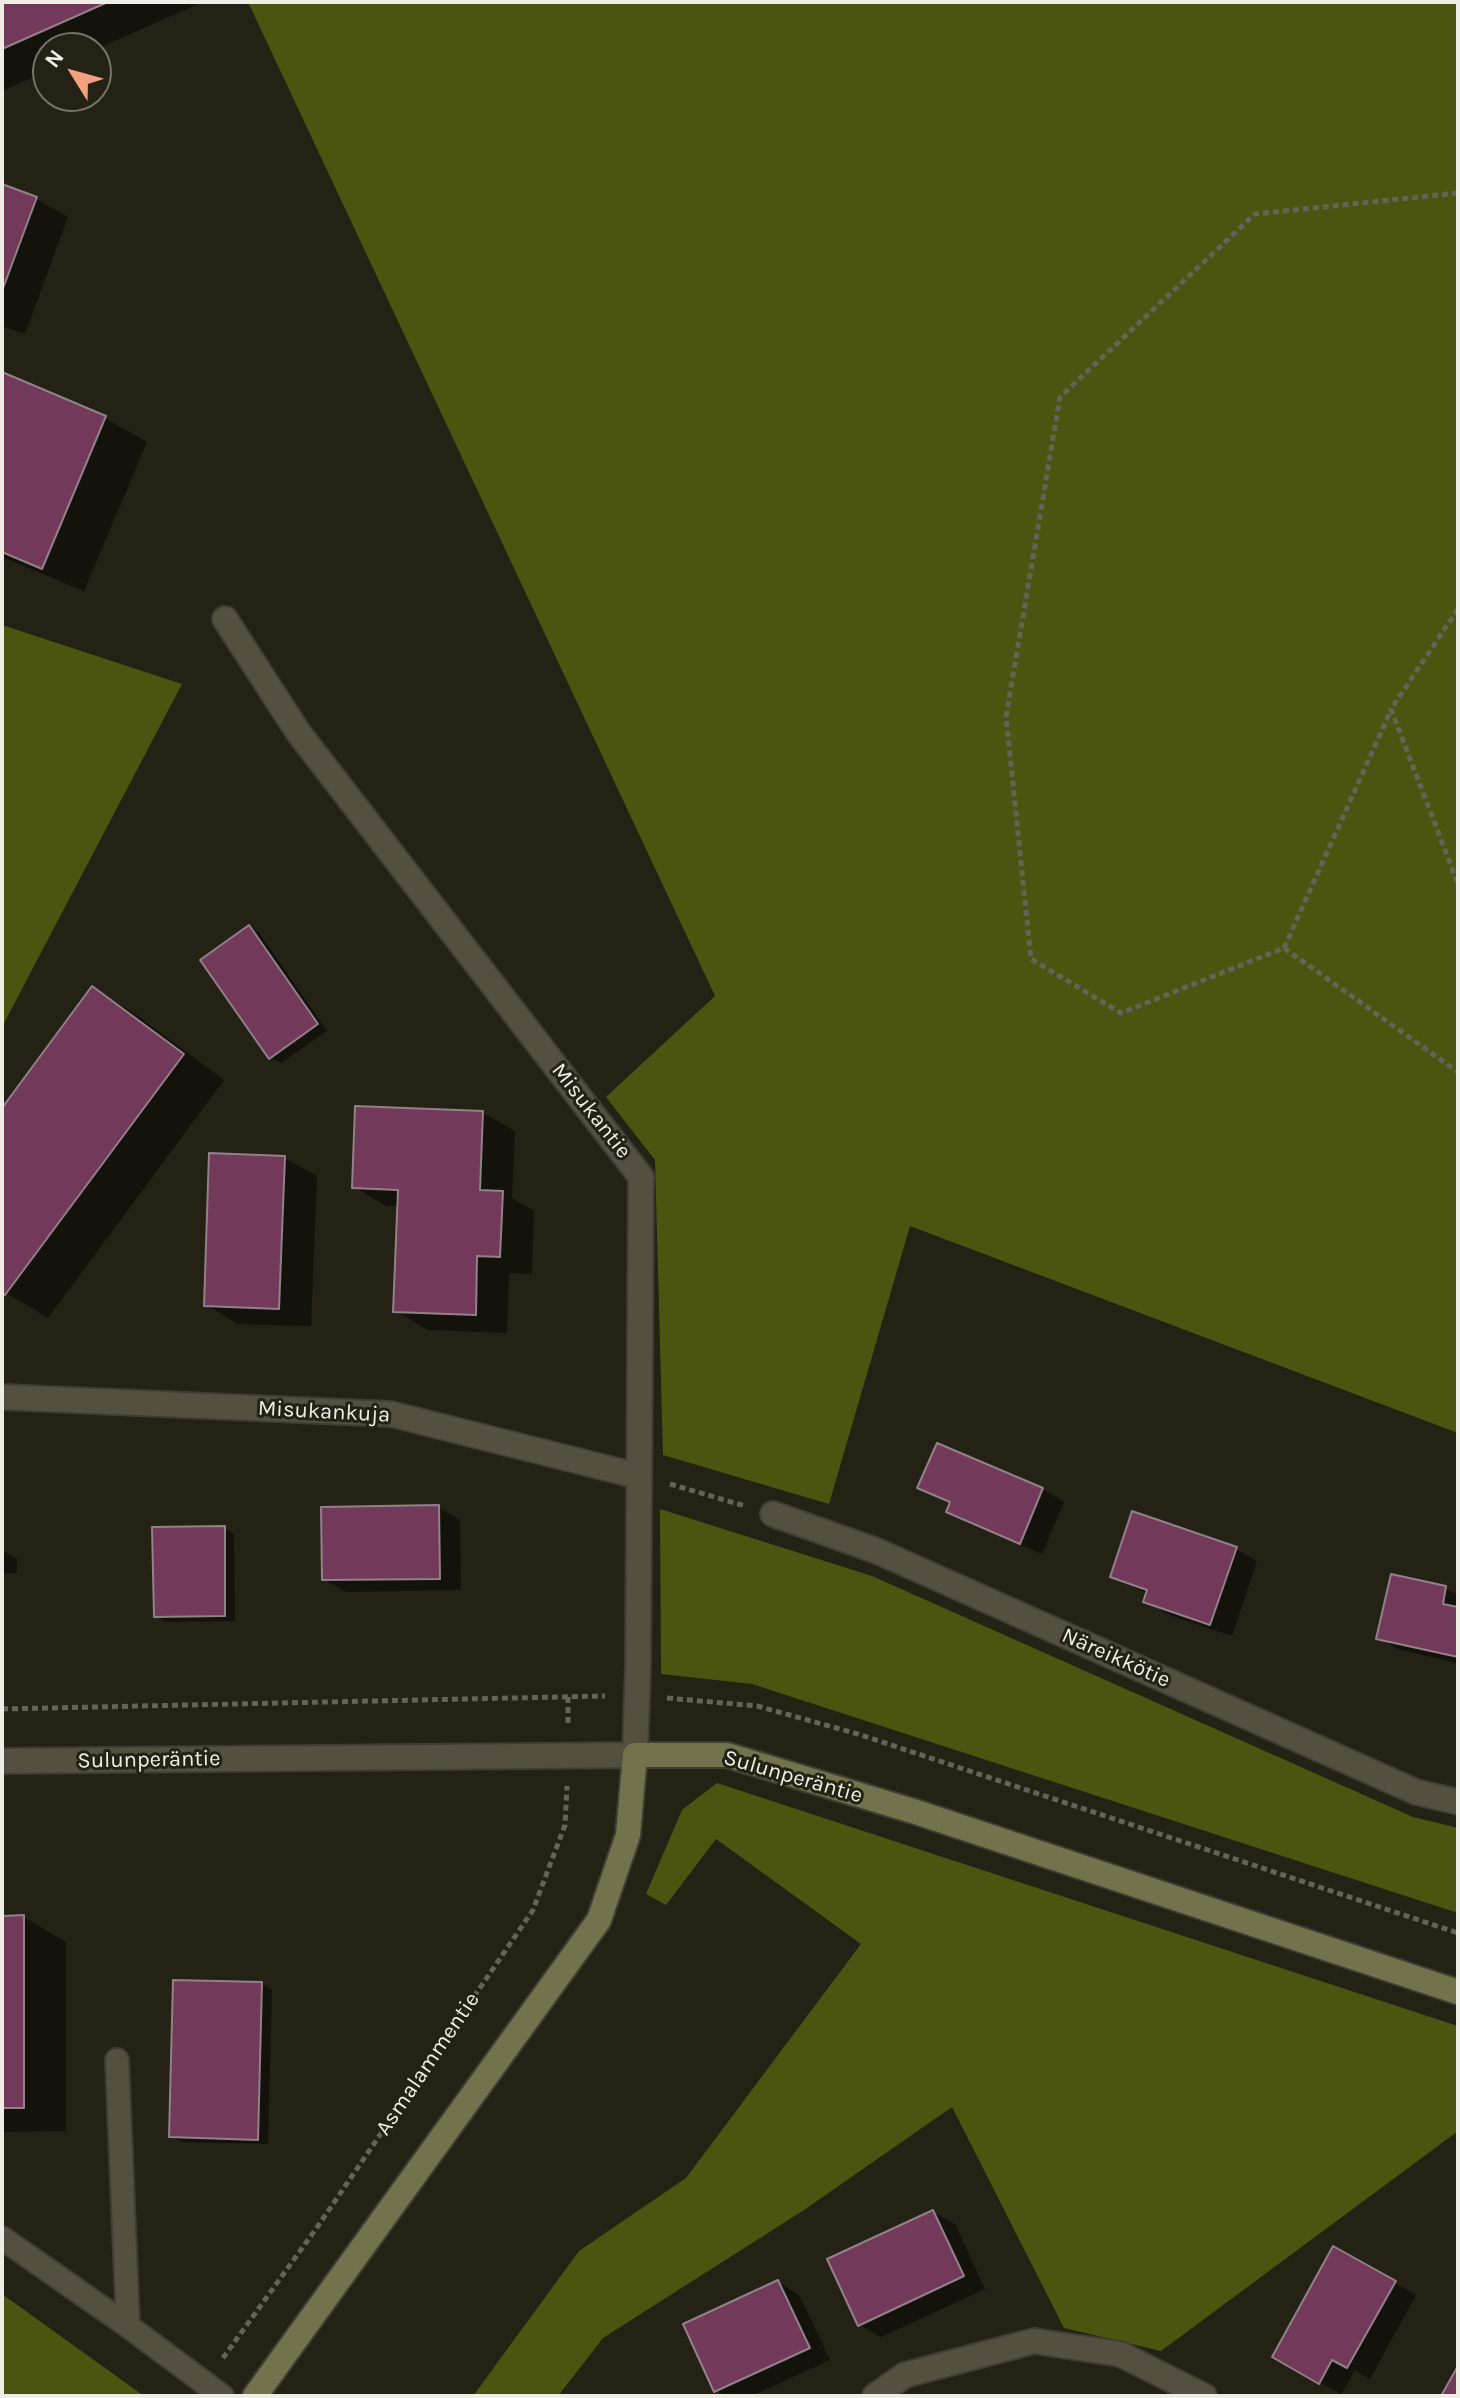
<!DOCTYPE html>
<meta charset="utf-8">
<style>
body{margin:0}
#map{position:relative;width:1460px;height:2398px;overflow:hidden;background:#242215;font-family:Karla,sans-serif}
canvas{display:block}
.frame{position:absolute;inset:0;border:4px solid #efeee5;pointer-events:none}
.north{position:absolute;left:32px;top:32px;width:80px;height:80px;box-sizing:border-box;background:#242215;border:2px solid #757468;border-radius:50%;rotate:307deg;font-size:22px;font-weight:700;line-height:32px;text-align:center;color:#efeee5}
.north::after{content:'';display:block;margin:auto;width:28px;height:36px;background:#f2a080;clip-path:polygon(50% 0,100% 100%,50% 72%,0 100%)}
</style>
<div id="map">
<canvas width="1460" height="2398"></canvas>
<div class="frame"></div>
<div class="north">N</div>
</div>
<script>
const g = document.querySelector('canvas').getContext('2d');
g.lineJoin = 'round';
function fillPath(path, color) { g.fillStyle = color; g.fill(path, 'evenodd'); }
function trace(path, color, width, dash) { g.strokeStyle = color; g.lineWidth = width; g.lineCap = dash ? 'butt' : 'round'; g.setLineDash(dash || []); g.stroke(path); }
function drawText(font, color, halo, rows, align = 'center') {
  g.font = font + ' Karla,sans-serif'; g.lineWidth = 6; g.setLineDash([]); g.textBaseline = 'middle'; g.strokeStyle = halo; g.fillStyle = color; for (const [text, x, y, turn = 0] of rows) {
    g.save(); g.translate(x, y); g.rotate((+turn || 0) * Math.PI / 180); g.textAlign = isNaN(turn) ? turn : align; if (halo) g.strokeText(text, 0, 0); g.fillText(text, 0, 0); g.restore();
  }
}
fillPath(new Path2D(`
 M248 2H1458V1433L910 1226 829 1504 663 1455 655 1160 606 1097 715 996Z
 M2 625 182 684 2 1027Z
 M660 1509 872 1576 1413 1817 1458 1828V1913L752 1684 661 1674Z
 M717 1783 1458 2026V2131L1161 2351 1064 2328 952 2107 804 2210 603 2338 558 2396H473L579 2251 686 2178 861 1944 716 1839 666 1905 646 1894 682 1810Z
 M2 2294 144 2396H2Z`), '#4c550f');
fillPath(new Path2D(`
 M2 2H203L96 49 48 48V71L2 91Z
 M2 186 36 199 68 217 25 334 2 326Z
 M2 374 105 418 147 442 84 591 2 557Z
 M249 927 259 933 327 1031 281 1063 271 1058Z
 M93 989 134 1013 224 1080 48 1318 2 1290V1111Z
 M483 1113 515 1131 512 1198 534 1211 532 1274 509 1273 507 1333 428 1330 396 1311 399 1206H386L354 1187Z
 M284 1158 317 1176 311 1326 238 1324 206 1305Z
 M938 1445 1043 1489 1064 1502 1042 1554 970 1524 949 1511 952 1504 920 1487Z
 M438 1507 460 1520 461 1590 346 1592 324 1579Z
 M224 1528 234 1534 235 1621 166 1622 156 1616Z
 M1236 1549 1257 1561 1232 1636 1167 1614 1146 1601 1148 1594 1112 1576Z
 M2 1550 17 1559V1573H2Z
 M1445 1588 1458 1595V1663L1400 1650 1378 1638Z
 M24 1917 66 1942V2131L2 2132V1918Z
 M262 1984 272 1990 268 2144 182 2142 171 2136Z
 M933 2212 955 2224 985 2289 881 2337 860 2325Z
 M1334 2249 1416 2295 1370 2379 1355 2370 1341 2394 1274 2357Z
 M778 2282 799 2295 830 2360 752 2396H725L716 2390Z`), '#0007');
const building = new Path2D(`
 M2 2H108L2 49Z
 M2 184 37 197 2 291Z
 M2 372 106 416 42 569 2 552Z
 M249 925 318 1024 269 1059 200 960Z
 M92 986 184 1054 5 1295 2 1292V1108Z
 M355 1106 483 1111 480 1190 503 1191 500 1257 477 1256 476 1315 393 1312 398 1190 352 1188Z
 M209 1153 285 1156 279 1309 204 1306Z
 M937 1443 1043 1488 1020 1544 946 1512 950 1502 917 1488Z
 M439 1505 440 1579 322 1580 321 1507Z
 M1132 1511 1237 1547 1210 1625 1143 1602 1147 1590 1110 1577Z
 M225 1526V1616L154 1617 152 1527Z
 M1391 1574 1446 1586 1443 1604 1458 1607V1657L1376 1639Z
 M24 1915V2108H2V1916Z
 M173 1980 262 1982 258 2140 169 2137Z
 M933 2210 964 2276 858 2326 827 2259Z
 M1333 2246 1396 2281 1347 2368 1332 2360 1319 2384 1272 2357Z
 M778 2280 810 2348 714 2392 683 2324Z
 M1458 2366V2396H1441Z`);
fillPath(building, '#72395a');
trace(building, '#918189', 2);
const lane = new Path2D(`
 M117 2060 128 2326 222 2396
 M2 2238 128 2326`);
const street = new Path2D(`
 M2 1397 391 1414 638 1476
 M773 1514 877 1551 1416 1792 1458 1802
 M2 1761 635 1755 638 1665 641 1177 298 732 225 619
 M875 2396 905 2375 1034 2341 1120 2354 1204 2396`);
const secondary = new Path2D(`
 M255 2396 599 1920 628 1835 635 1755H727L916 1812 1458 1992`);
trace(lane, '#403d34', 26);
trace(street, '#403d34', 28);
trace(secondary, '#403d34', 28);
trace(new Path2D(`
 M1458 193 1255 214 1060 397 1006 717 1031 959 1121 1013 1284 948 1458 1072
 M1458 609 1391 709 1458 884
 M1284 948 1391 710
 M670 1484 745 1506
 M568 1697V1724
 M667 1698 757 1706 858 1734 1458 1933
 M2 1709 605 1696
 M223 2358 318 2226 533 1910 565 1825 567 1786`), '#646357', 5, [6, 4]);
trace(lane, '#535041', 22);
trace(street, '#535041', 24);
trace(secondary, '#72734d', 24);
drawText('22px', '#efeee5', '#242215', [
 ["Misukantie",591,1111,52],
 ["Misukankuja",324,1412,3],
 ["Näreikkötie",1116,1658,24],
 ["Sulunperäntie",149,1760,-1],
 ["Sulunperäntie",793,1777,16],
 ["Asmalammentie",428,2064,-56]
]);
</script>
